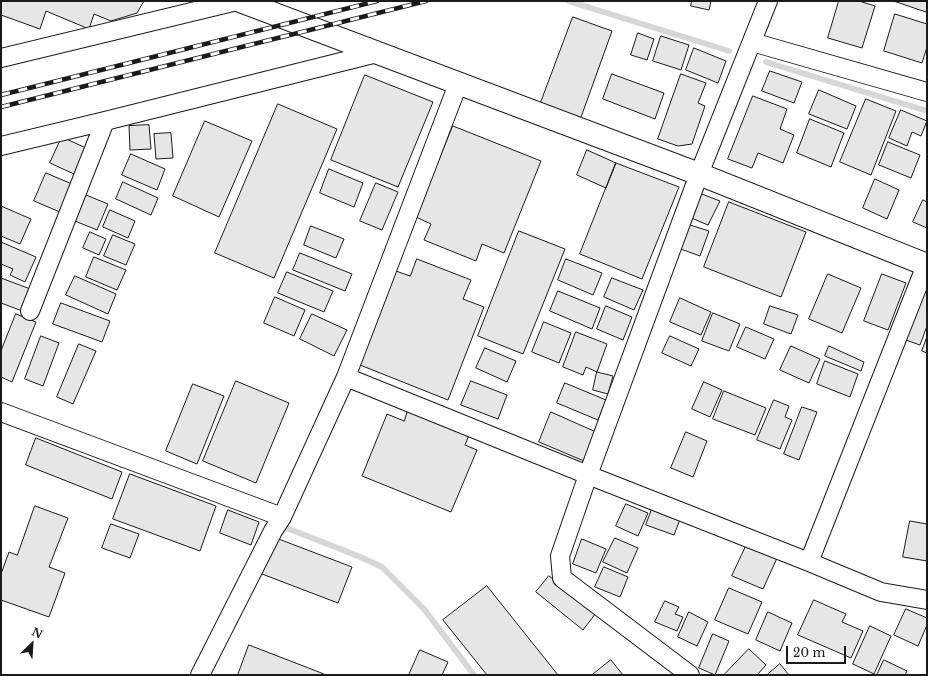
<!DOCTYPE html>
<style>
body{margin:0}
#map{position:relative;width:928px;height:676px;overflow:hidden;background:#fff;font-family:"Libre Baskerville",serif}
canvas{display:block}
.frame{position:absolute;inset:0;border:2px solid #1a1a1a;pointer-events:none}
.north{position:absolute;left:12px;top:624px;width:40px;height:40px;-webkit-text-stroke:3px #fff;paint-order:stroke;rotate:25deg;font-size:11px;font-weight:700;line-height:16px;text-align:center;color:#1a1a1a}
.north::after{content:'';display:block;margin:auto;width:14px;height:18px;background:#1a1a1a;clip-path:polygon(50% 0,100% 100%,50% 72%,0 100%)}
.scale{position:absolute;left:786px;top:646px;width:60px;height:18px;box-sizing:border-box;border:2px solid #1a1a1a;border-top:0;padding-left:5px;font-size:12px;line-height:14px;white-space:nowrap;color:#1a1a1a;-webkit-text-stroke:3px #fff;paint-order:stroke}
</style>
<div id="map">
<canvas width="928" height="676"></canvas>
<div class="frame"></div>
<div class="north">N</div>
<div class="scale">20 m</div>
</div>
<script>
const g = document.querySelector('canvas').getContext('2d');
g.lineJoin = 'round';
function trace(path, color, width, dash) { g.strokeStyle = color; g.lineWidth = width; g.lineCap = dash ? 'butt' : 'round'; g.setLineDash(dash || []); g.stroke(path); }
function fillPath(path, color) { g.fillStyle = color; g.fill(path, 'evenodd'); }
trace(new Path2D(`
 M568 1 729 51
 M766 62 927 111
 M279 525 358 556 382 567 424 609 474 675`), '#d7d7d7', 6);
const building = new Path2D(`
 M1 1H144L137 13 111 21 94 14 89 29 46 11 40 29 1 15Z
 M692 1H711L709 10 691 6Z
 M839 1H859L875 6 862 48 828 38Z
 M894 1H927V12Z
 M895 14 927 24V47L922 63 884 51Z
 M573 17 612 31 580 120 540 105Z
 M638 33 654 39 647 60 631 55Z
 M661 36 689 45 681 70 653 61Z
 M694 48 726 61 718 83 686 70Z
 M770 71 802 82 794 103 762 91Z
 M612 74 664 93 655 119 603 99Z
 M681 74 706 83 698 103 705 106 692 144 678 146 658 139Z
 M365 75 433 102 398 187 331 160Z
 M819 90 856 106 847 129 809 114Z
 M753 96 787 109 780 129 794 135 783 163 758 153 752 168 728 159Z
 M866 99 896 111 871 175 840 162Z
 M278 104 337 129 274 278 215 253Z
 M901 110 927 121 921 136 912 132 907 146 889 138Z
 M810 119 844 133 831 167 797 153Z
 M205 121 252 141 219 217 173 196Z
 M149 125 151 149 130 150 129 126Z
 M453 126 541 161 504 253 482 244 476 261 424 240 431 224 416 217Z
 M171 133 173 158 156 159 154 134Z
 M62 137 86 148 74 174 50 163Z
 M888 142 920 155 911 178 879 165Z
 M587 150 616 163 606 188 577 175Z
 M131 154 165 169 157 190 122 175Z
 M616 163 679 187 642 279 580 254Z
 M329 169 363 183 354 207 320 193Z
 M46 173 72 184 60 212 34 201Z
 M875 179 899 190 887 219 863 208Z
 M123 182 158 198 151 215 116 199Z
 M376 183 398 192 382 230 360 221Z
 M699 193 720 201 708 225 689 217Z
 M86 195 108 204 97 230 75 221Z
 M923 200 927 202V228L913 222Z
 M729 202 806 232 781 297 704 267Z
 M1 206 31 219 20 244 1 236Z
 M110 210 135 221 128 238 103 227Z
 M687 224 709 231 700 256 678 248Z
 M311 226 344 239 336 258 304 245Z
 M519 231 565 249 523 354 478 336Z
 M90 232 106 239 99 255 83 248Z
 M113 235 135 244 126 265 104 256Z
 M1 242 36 257 25 282 10 275 13 269 1 264Z
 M300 253 352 274 345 291 293 270Z
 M94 257 126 270 117 290 86 277Z
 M417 259 471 280 463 299 484 307 448 400 360 365 396 271 410 276Z
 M566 259 602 273 593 295 558 280Z
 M287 272 333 291 324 312 278 293Z
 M828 274 861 288 842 333 809 319Z
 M882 274 906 283 888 330 864 321Z
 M75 276 116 294 108 314 66 295Z
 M1 278 33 290 25 312 1 303Z
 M612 278 643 290 634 310 604 297Z
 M927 280V326L920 345 903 339Z
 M558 291 600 308 592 329 550 311Z
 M275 297 305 310 294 336 264 323Z
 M680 298 711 312 701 335 670 322Z
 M61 303 110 321 102 342 53 324Z
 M606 306 632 317 623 340 597 329Z
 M770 306 798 315 791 334 764 324Z
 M713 313 740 324 729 351 702 341Z
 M16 314 36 322 12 382 1 377V351Z
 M312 314 347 330 334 356 300 339Z
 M544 322 571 333 559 363 532 352Z
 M746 327 774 339 765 359 737 347Z
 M576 332 607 344 597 372 586 367 583 375 563 367Z
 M41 336 59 343 43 386 25 379Z
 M670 336 699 349 691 366 662 353Z
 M927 337V353L922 351Z
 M79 344 96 351 73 404 57 397Z
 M791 346 820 359 809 383 780 370Z
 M829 346 864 362 861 371 825 356Z
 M485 348 516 361 507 382 476 368Z
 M825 361 858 374 850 397 817 384Z
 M597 372 613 376 608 394 593 390Z
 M236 381 289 403 256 483 203 461Z
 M471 381 507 395 498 419 461 405Z
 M704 382 722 390 710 417 692 409Z
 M565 383 606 400 598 420 557 403Z
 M193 384 224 396 197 464 166 451Z
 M724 391 766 408 755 435 713 419Z
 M774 400 789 406 785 417 792 420 780 449 757 440Z
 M802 407 817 412 799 460 784 454Z
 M408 410 469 435 465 445 477 450 451 512 362 476 387 414 404 421Z
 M551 412 596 432 584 461 539 442Z
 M686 432 707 441 693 477 671 468Z
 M36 438 122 472 112 499 26 465Z
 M130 474 216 506 200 551 113 519Z
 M626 504 648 513 638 536 616 526Z
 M654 504 682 514 674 535 646 525Z
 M35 506 68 518 49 567 65 573 49 617 1 600V574L9 552 17 555Z
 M228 510 259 522 251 545 220 533Z
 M910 521 927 524V561L903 557Z
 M111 524 139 534 130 558 102 548Z
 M276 538 352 567 338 603 262 574Z
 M615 538 638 548 627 573 603 562Z
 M582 539 606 549 596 573 573 564Z
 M747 544 777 558 763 589 732 576Z
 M604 567 628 577 620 597 595 587Z
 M549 576 596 613 583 630 536 592Z
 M487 586 558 675H487L443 620Z
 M729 588 762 602 748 634 715 620Z
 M814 600 846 614 842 622 863 631 851 658 798 635Z
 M665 601 679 607 675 614 683 617 677 631 655 622Z
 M906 609 927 618V625L918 646 894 635Z
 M689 612 708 622 697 646 678 637Z
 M768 612 792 623 780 651 756 640Z
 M870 626 891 636 874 674 853 664Z
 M713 634 729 641 715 675 699 668Z
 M249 645 324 674V675H238Z
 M749 649 766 665 757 675H724Z
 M420 650 448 662 442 675H409Z
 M611 660 623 675H592Z
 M884 660 907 671 905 675H877Z
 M780 664 789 675H767Z`);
fillPath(building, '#e6e6e6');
trace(building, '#1a1a1a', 1);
const street = new Path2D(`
 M752 42 927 92
 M1 58 237 1
 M1 146 105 121 377 53
 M30 311 105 121
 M346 377 588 475 809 562 881 592 927 600
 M1 412 282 517
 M809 562 926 265
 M200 675 273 531 282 517 346 377 458 84
 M690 675 562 578 560 556 588 475 699 174 768 1`);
const secondary = new Path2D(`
 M240 1 699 174 927 265`);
trace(street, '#1a1a1a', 20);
trace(secondary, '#1a1a1a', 24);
trace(street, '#fff', 18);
trace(secondary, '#fff', 22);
const rail = new Path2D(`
 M1 95 377 1
 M1 107 426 1`);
trace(rail, '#1a1a1a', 4.5);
trace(rail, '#fff', 3, [9]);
</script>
